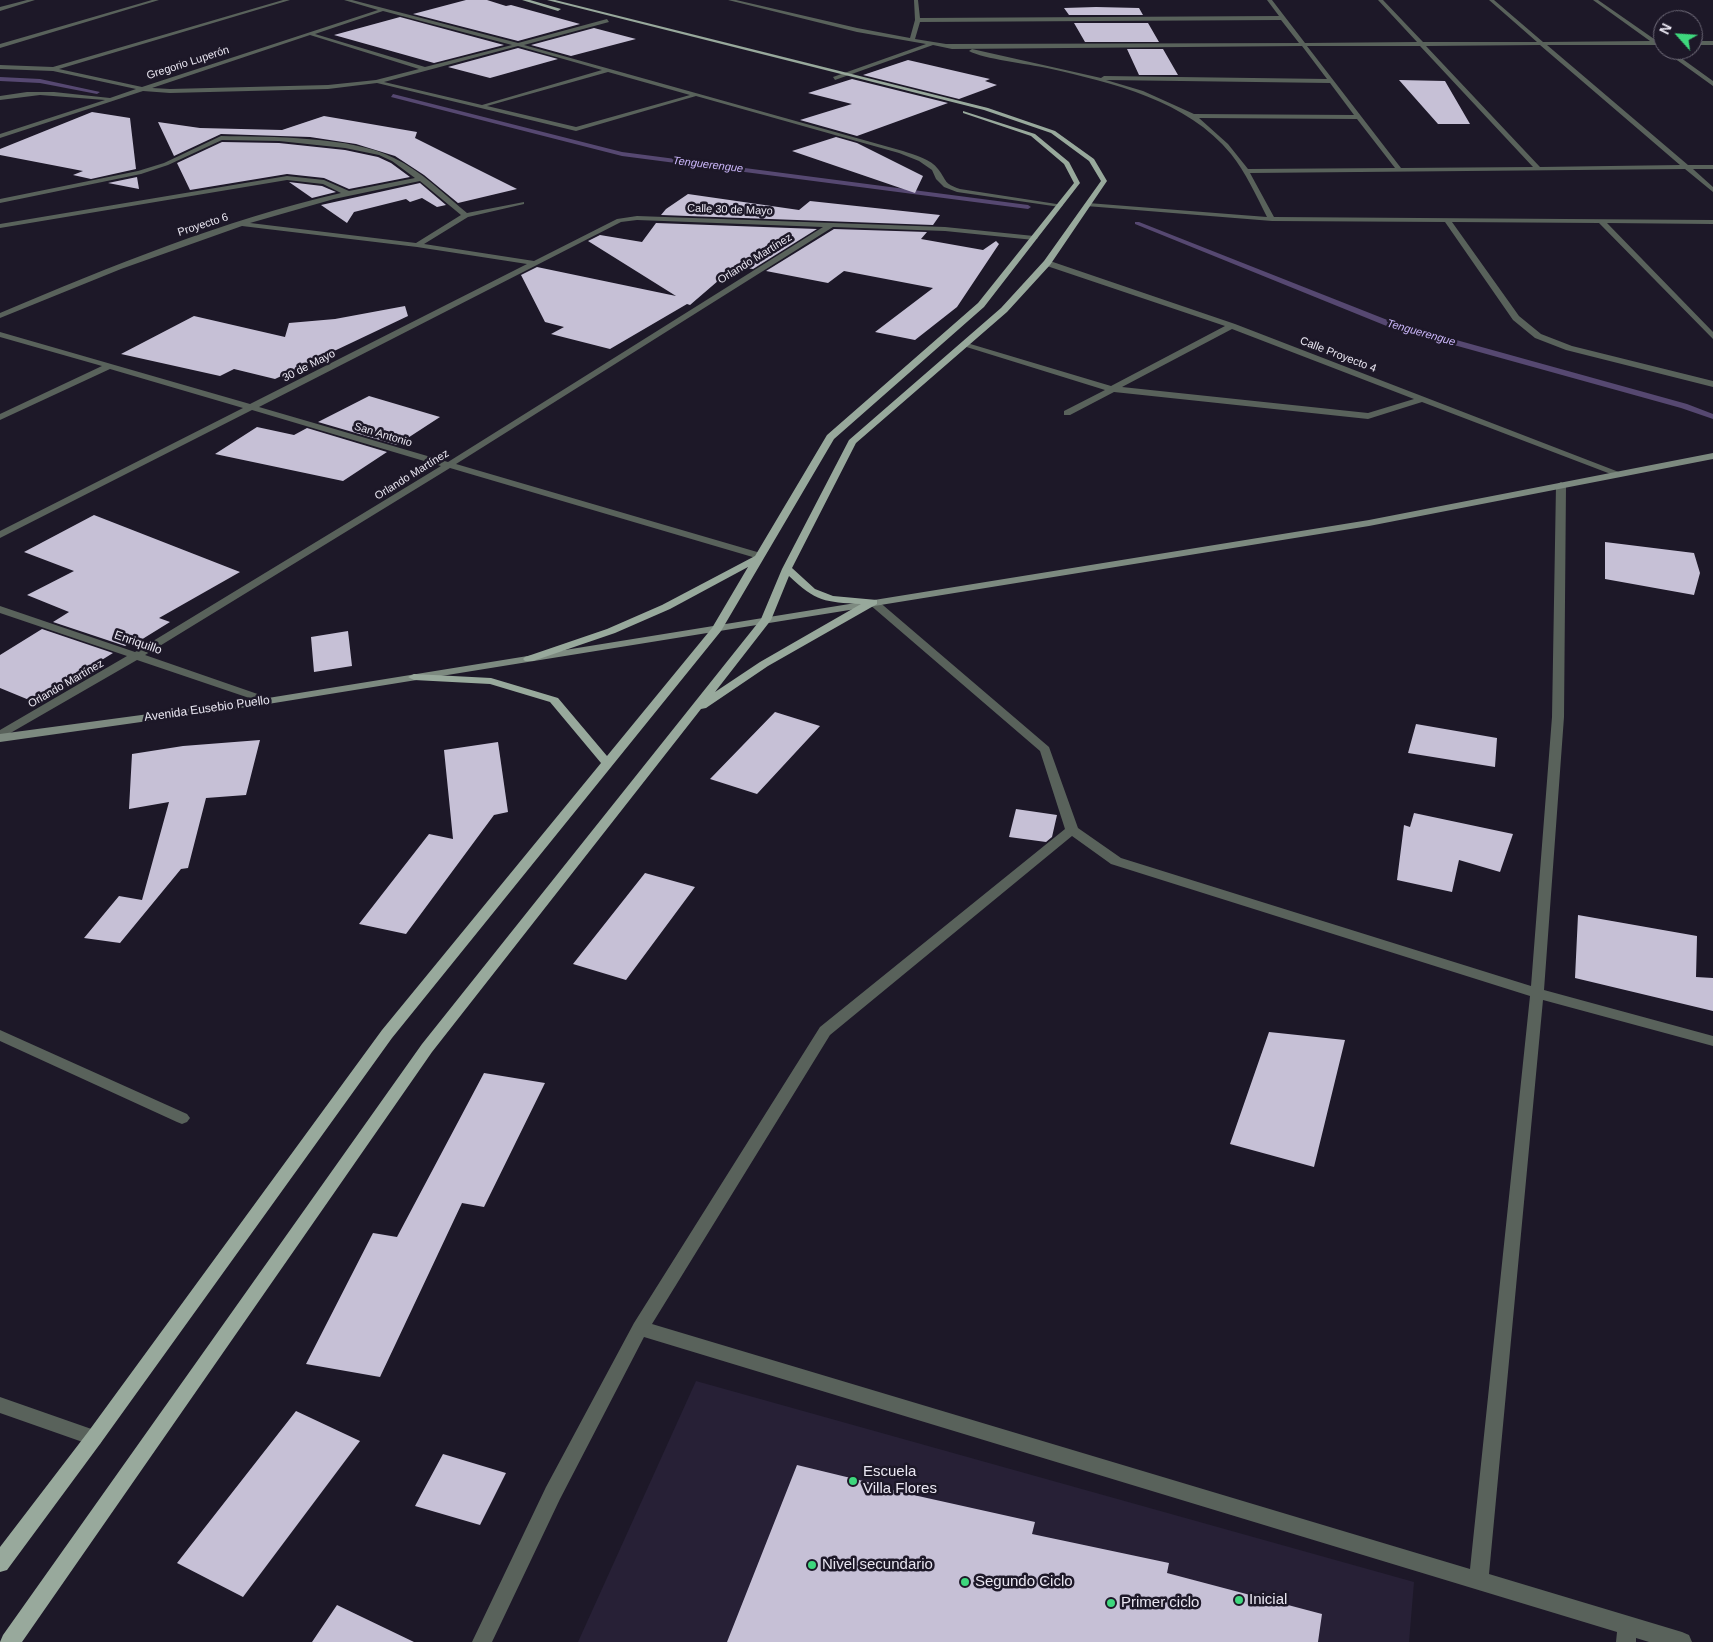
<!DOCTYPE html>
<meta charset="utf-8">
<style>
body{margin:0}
#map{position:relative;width:1713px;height:1642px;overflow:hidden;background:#1d1828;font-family:Arial,sans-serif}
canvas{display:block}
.north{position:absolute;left:1653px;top:10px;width:50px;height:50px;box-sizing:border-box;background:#1d1828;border:1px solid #6f6b79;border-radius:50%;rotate:296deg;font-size:14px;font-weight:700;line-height:20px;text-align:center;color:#eae7f2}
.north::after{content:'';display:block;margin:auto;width:18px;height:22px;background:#3ed77d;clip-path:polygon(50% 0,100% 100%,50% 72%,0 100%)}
</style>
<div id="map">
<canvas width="1713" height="1642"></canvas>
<div class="north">N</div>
</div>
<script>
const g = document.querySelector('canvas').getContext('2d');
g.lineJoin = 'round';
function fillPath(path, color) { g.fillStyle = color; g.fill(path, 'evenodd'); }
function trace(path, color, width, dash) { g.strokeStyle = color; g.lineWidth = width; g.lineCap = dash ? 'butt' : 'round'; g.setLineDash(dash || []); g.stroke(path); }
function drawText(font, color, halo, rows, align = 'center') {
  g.font = font + ' Arial,sans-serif'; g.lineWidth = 5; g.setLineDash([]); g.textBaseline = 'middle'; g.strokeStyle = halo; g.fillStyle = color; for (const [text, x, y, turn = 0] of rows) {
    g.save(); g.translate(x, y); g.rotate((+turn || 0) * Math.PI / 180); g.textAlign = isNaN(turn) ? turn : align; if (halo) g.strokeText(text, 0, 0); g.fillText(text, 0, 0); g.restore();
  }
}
fillPath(new Path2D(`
 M696 1381 1414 1582 1409 1642H578Z`), '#272036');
fillPath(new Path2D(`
 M0 77 40 79 100 92 97 94 40 83 0 81Z
 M393 94 622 152 1028 205 1031 207 1028 209 622 156 391 97Z
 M1135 222H1139L1395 323 1687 404 1713 414V419L1681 408 1389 327 1135 224Z`), '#564871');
fillPath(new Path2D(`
 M466 0H487L506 6 511 5 580 24 518 41 413 14Z
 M1096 7 1139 8 1143 15H1069L1064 8Z
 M400 17 504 45 434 63 334 35Z
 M1074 23H1148L1159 42H1085Z
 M594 28 636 39 571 56 531 45Z
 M518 48 558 59 490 78 448 67Z
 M1127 49H1163L1178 75H1139Z
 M908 60 990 79 985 81 997 85 959 99 863 75Z
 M852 79 948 103 857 136 800 120 852 104 808 93Z
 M1399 80 1445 81 1470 124H1438Z
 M92 112 130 118 136 169 91 179 73 175 83 171 0 155V149Z
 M324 116 417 132 415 138 517 189 458 203 424 175 395 156 356 144 310 137 221 134 174 156 158 122 200 128 282 130Z
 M836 137 857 143 923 176 915 193 792 151Z
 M222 142 279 143 345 150 378 157 391 163 410 177 349 189 324 178 287 174 190 190 177 163Z
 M137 177 139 189 108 183Z
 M289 182 322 186 336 192 312 198Z
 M420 183 446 205 437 207 422 198 410 202 406 199 354 212 347 223 321 205Z
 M688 194 799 210 810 201 940 215 933 225 661 215 666 209Z
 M656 223 817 229 753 269 741 267 730 275 726 274 690 305 687 304 610 349 551 334 564 327 545 322 521 275 537 267 676 296 588 241 600 235 642 242Z
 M834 229 927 232 921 239 983 250 996 241 999 244 957 307 915 340 875 332 933 288 844 271 828 283 766 271Z
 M405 306 408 316 275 379 234 369 220 376 121 354 194 316 285 337 289 323 335 319Z
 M369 396 440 417 397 445 318 422Z
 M257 427 294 435 307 428 387 452 343 481 215 454Z
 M94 515 240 572 159 618 170 622 136 643 133 641 125 646 53 622 69 612 27 595 74 571 24 552Z
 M1605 542 1694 553 1700 573 1694 595 1605 579Z
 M42 629 113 653 34 702 0 688V655Z
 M348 631 352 666 314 672 311 637Z
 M775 712 820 726 757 794 710 779Z
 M1416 724 1497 738 1495 767 1408 753Z
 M260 740 246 795 206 798 188 868 181 869 120 943 84 938 119 896 142 900 169 802 129 809 132 754 183 746Z
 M498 742 508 812 494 815 406 934 359 924 429 834 453 839 444 750Z
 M1016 809 1057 815 1052 837 1046 842 1009 837Z
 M1414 813 1513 834 1500 872 1459 860 1452 892 1397 880 1404 825 1410 827Z
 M645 873 695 887 626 980 573 964Z
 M1578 915 1697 936 1696 977 1713 978V1011L1575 978Z
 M1269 1032 1345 1040 1314 1167 1230 1144Z
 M484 1073 545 1083 484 1207 462 1203 380 1377 306 1364 373 1233 397 1237Z
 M296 1411 360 1441 243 1597 177 1563Z
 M443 1454 506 1473 480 1525 415 1506Z
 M797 1465 892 1488 891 1490 1035 1522 1032 1534 1169 1563 1167 1573 1322 1614 1318 1642H727Z
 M337 1605 414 1642H312Z`), '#c6c0d6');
fillPath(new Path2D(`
 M27 0H35L0 11V7Z
 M152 0H159L0 48V44Z
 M283 0H290L59 69 142 87 378 10 344 0H352L518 43 607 19 609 22 524 45 903 151C914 155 931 159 938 169 948 182 943 183 960 189L1063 205 1060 207 957 192 944 187 936 179 932 170 919 161 899 153 696 96 576 131 377 83 328 89 170 93 143 91 0 138V134L105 100 40 95 0 100V96L27 92H54L110 98 136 89 53 71 0 69V65L53 67ZM383 11 512 45 425 67 315 34ZM310 35 419 69 376 80 328 85 170 89 152 88ZM518 46 602 70 482 105 384 82ZM608 72 690 95 576 127 487 106Z
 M728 0H736L857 28 910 38 915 20 914 0H918L920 18 1279 16 1267 0H1272L1305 43 1417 42 1378 0H1383L1423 42H1537L1489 0H1494L1543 42 1650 41 1593 0H1598L1657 41H1663V45H1547L1688 165H1713V169H1693L1713 187V192L1685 169 1250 173 1274 217 1713 220V224L1607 223 1713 332V339L1599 223 1452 222 1519 316 1541 334 1572 346 1713 381V387L1566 350 1535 338 1513 320 1445 222 1272 221 1086 206 1085 205 1088 203 1267 217C1256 195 1246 173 1231 154 1187 100 1113 83 1047 68 1029 64 983 59 969 51L972 49 1101 78 1104 76 1327 79 1302 46 952 49 933 45 835 80 833 77 926 44 857 32ZM1281 20 1299 43 946 44 915 39 920 22ZM1540 45 1680 165 1540 167 1426 46ZM1307 46H1420L1533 167 1401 168ZM1106 80 1330 83 1354 115 1194 114 1143 91ZM1199 118 1357 119 1395 168 1248 169 1228 144Z
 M1693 41H1713V45H1693Z
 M1663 50H1670L1713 81V86Z
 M221 136C269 137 352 136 394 158 421 171 444 194 467 213L524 202V204L468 217 424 244 534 261 617 219 637 216 945 227 1034 236 1038 238 1034 240 945 231 833 227 456 464 764 554V558H756L450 468 145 655 272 699 274 701 272 703H264L137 660 0 739V730L127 656 0 613V606L135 652 441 466 252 410 0 538V531L243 408 110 369 0 420V414L102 366 0 337V332L250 404 527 264 417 247 242 226 121 269 0 318V313C111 266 224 220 341 193L323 184 287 180 0 228V224L287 176 324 180 349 191 415 178 392 161 379 155 345 148 279 141 222 140 168 165 141 174 0 203V199L138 171 164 163ZM420 181 461 215 416 243 250 223 334 199ZM637 220 823 227 448 462 259 407 621 222Z
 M1044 261H1050L1235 324 1624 474 1619 477 1616 476 1422 402 1368 419 1114 392 1070 415H1064V411L1105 390 960 345 967 343 1111 386 1225 326 1044 265ZM1232 329 1414 399 1368 413 1122 387Z
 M1561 482 1566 485 1564 717 1544 990 1713 1036V1046L1543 1000 1489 1574 1682 1632 1689 1635 1692 1642H1649L1636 1638V1642H1616L1617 1632 644 1337 560 1499 492 1642H472L546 1487 634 1323 820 1027 1065 829 1040 751 869 604V600H877L1049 747 1078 828 1121 858 1531 986 1552 717 1556 485ZM1072 836 1111 864 1530 996 1470 1569 652 1324 830 1035Z
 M0 1030 187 1114 190 1118 187 1122 182 1124 177 1122 0 1041Z
 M0 1397 100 1432 103 1438 100 1444 94 1446 0 1413Z`), '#59625b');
fillPath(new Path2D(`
 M1713 453V459L1369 526 268 704 0 742V734L268 698 1369 520Z`), '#7d8a80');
fillPath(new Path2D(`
 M522 0H530L561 9 558 11Z
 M547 0H555L988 108 1055 131 1094 159 1107 181 1050 265 1007 312 856 443 792 568 815 589 833 596 877 600V604L768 666 706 708 701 709 432 1052 22 1642H0L3 1635 422 1044 761 619 782 569 849 440 1001 308 1044 261 1101 181 1089 161 1051 133 984 110ZM789 576C816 602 825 602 861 604L760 662 715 692 771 620Z
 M963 111 1035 134 1069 162 1080 183 984 307 834 439 721 631 392 1038 100 1444 7 1570 0 1572V1547L88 1432 382 1030 601 763 550 702 490 684 414 680 408 677 414 674 491 678 558 698 607 756 712 628 748 567 670 609 615 633 533 661H525L523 659 525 657 607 629 662 605 755 556 827 435 978 303 1074 183 1064 164 1031 136 963 113Z`), '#98a99c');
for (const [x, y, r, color] of [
 [853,1481,5,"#3ed77d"],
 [812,1565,5,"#3ed77d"],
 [965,1582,5,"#3ed77d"],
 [1239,1600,5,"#3ed77d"],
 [1111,1603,5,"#3ed77d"]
]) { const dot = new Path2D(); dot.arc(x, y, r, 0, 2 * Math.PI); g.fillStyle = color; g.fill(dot); trace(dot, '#1d1828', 2); }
drawText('11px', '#eae7f2', '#1d1828', [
 ["Gregorio Luperón",188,63,-18],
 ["Calle 30 de Mayo",730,210,2],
 ["Proyecto 6",203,225,-18],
 ["Orlando Martínez",755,259,-32],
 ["Calle Proyecto 4",1338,355,21],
 ["30 de Mayo",309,366,-27],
 ["San Antonio",383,435,17],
 ["Orlando Martínez",412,475,-32],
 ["Orlando Martínez",66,684,-30]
]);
drawText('italic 11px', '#ccb7fb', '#1d1828', [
 ["Tenguerengue",708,165,7],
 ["Tenguerengue",1421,333,16]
]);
drawText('12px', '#eae7f2', '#1d1828', [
 ["Enriquillo",138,643,19],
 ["Avenida Eusebio Puello",207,709,-8]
]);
drawText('15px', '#eae7f2', '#1d1828', [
 ["Escuela",863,1472],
 ["Villa Flores",863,1489],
 ["Nivel secundario",822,1565],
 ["Segundo Ciclo",975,1582],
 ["Inicial",1249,1600],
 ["Primer ciclo",1121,1603]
], 'left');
</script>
